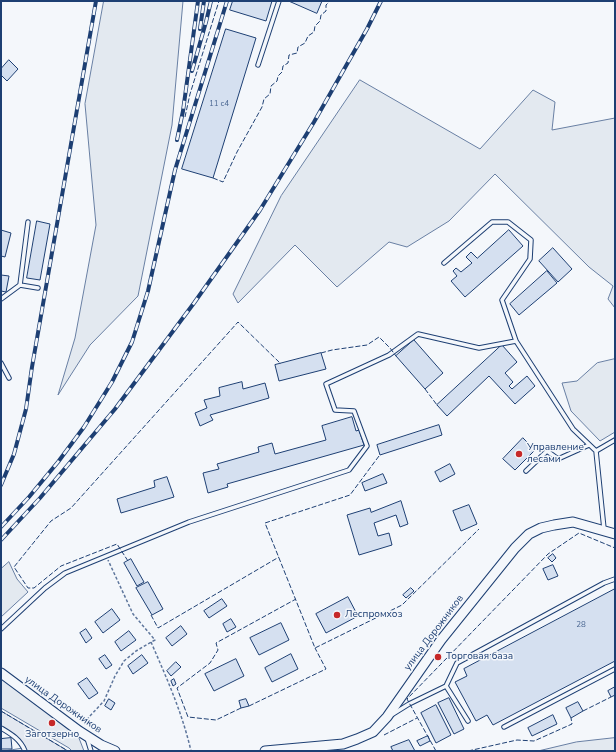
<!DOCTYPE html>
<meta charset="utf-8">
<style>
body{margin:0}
#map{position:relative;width:616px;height:752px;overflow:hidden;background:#f4f7fb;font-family:"Nunito Sans",sans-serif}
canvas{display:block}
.frame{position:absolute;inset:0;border:2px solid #1d3f73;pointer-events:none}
</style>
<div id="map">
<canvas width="616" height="752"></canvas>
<div class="frame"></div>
</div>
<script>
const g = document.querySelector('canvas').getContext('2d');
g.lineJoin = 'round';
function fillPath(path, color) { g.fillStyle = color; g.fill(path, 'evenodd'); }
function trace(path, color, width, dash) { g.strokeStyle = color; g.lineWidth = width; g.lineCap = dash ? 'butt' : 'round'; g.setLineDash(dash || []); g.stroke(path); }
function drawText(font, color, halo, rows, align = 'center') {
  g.font = font + ' "Nunito Sans",sans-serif'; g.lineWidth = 3; g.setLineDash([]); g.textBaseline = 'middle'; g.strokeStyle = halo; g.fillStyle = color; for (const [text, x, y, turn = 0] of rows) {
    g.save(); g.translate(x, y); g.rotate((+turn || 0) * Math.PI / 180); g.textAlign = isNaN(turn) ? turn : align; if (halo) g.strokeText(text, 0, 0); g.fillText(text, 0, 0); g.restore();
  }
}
const green = new Path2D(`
 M104 1H183L172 125 138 296 90 345 58 395 75 338 96 225 85 104Z
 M360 80 480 149 533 90 555 102 552 130 615 118V308L608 299 613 286 589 267 495 174 449 221 407 247 389 242 337 287 295 245 238 303 233 294 281 196Z
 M615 359V432L600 441 571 411 562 383 577 381 597 363Z
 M9 562 17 579 28 592 1 617V569Z
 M1 677 77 733 84 751H72L69 748 1 708Z
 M615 738V751H538L576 742Z`);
fillPath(green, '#e3e9f0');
trace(green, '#687fa3', 1);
const parking = new Path2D(`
 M1 711 68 751H4L23 748 13 735 1 728Z`);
fillPath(parking, '#e3e8f0');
trace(parking, '#687fa3', 1);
const building = new Path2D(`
 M233 1H272L266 21 230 10Z
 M289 1H322L317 13Z
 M226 29 256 38 213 178 182 169Z
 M9 60 18 69 7 81 1 75V69Z
 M37 221 50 224 40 280 27 278Z
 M1 230 11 233 5 257 1 256Z
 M509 230 523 246 465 297 451 281 457 276 453 271 456 268 461 272 472 263 466 257 471 252 477 258Z
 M553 248 572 269 558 282 539 261Z
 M547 271 557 283 519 315 510 304Z
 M1 275 9 276 6 292 1 291Z
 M414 340 443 373 425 389 396 356Z
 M502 345 517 362 505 373 513 382 509 386 512 389 527 376 535 386 515 404 489 376 447 416 437 405Z
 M321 353 326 369 279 381 275 365Z
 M242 382 243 389 265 383 269 398 210 415 213 420 200 426 195 413 207 408 204 400 220 396 219 388Z
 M352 417 356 431 359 430 364 445 227 484 228 487 208 493 203 473 219 469 217 464 259 452 258 447 272 443 275 454 326 440 322 426Z
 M439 425 442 435 380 455 377 445Z
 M523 438 535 450 515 470 503 459Z
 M450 464 455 474 440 482 435 472Z
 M383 474 387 483 365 491 362 483Z
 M167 477 174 497 121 513 117 499 155 487 154 481Z
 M401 501 408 524 400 527 396 515 374 523 378 536 389 533 392 545 359 555 347 515 370 508 371 512Z
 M469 505 477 524 461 531 453 511Z
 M553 554 556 558 552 562 548 558Z
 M131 559 144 582 137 586 124 563Z
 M553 565 558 576 548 580 543 569Z
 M148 582 163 609 152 615 136 588Z
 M411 588 414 591 406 598 403 595Z
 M615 589V661L493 725 487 715 476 721 455 682 467 676 464 669Z
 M348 597 358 616 326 633 316 614Z
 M222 599 227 606 209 618 204 611Z
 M112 609 120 620 103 633 95 622Z
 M231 619 236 627 227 632 223 624Z
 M281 623 289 640 259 655 250 638Z
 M181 626 187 634 172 646 166 638Z
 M86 629 92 638 86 643 80 633Z
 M129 631 136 640 121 651 115 642Z
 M291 654 298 669 272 682 265 668Z
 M105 655 112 665 106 669 99 659Z
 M142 655 148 663 133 674 128 666Z
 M236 659 244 676 214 691 205 674Z
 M176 662 181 667 171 676 167 671Z
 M87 678 98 693 89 699 78 684Z
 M174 679 176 684 173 686 171 681Z
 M615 687V695L611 697 608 691Z
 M449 698 464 729 454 734 438 703Z
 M109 699 115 703 111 710 105 706Z
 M246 699 249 706 241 708 239 701Z
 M578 702 583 711 571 718 566 708Z
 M436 705 451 735 436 743 421 713Z
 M553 715 557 724 532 736 528 728Z
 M428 736 430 741 420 746 417 741Z
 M11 738 12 749H1V739Z
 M409 740 415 751H393L391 747Z`);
fillPath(building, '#d5e0f0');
trace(building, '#1d3f73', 1);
const service = new Path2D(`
 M258 65 279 1
 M444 263 492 222H508L531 240 530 259 502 300 516 341
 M20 285 28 222
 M1 299 20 285 38 288
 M1 363 9 378
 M526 471 547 451 558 459 589 445
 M604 529 596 451 615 440
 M1 629 45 588 65 573 189 522 349 470 367 446 354 411 335 410 326 384 389 355 418 334 479 348 516 341 573 429 596 451
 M446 686 457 663 604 583 615 579
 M393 714 409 704 446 686 468 721
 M504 727 615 669
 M1 728C11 734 20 739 25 751
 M87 738 91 751`);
const tertiary = new Path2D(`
 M1 673 79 731 101 745 115 751
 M265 751 343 744 357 739 373 732 387 717 441 640 515 548 529 534 541 528 554 525 573 522 615 534`);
trace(service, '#1d3f73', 5.5);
trace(tertiary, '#1d3f73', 11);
trace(new Path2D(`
 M151 642C167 679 182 712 191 751
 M84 724 89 717 104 701 115 676 124 661 136 651 155 640 133 614 108 560`), '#5e769c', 1.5, [3, 2]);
trace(service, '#f4f7fb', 3.5);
trace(tertiary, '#f4f7fb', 9);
const rail = new Path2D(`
 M200 29 204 1
 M192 71 206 22 211 1
 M177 140 183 111 198 1
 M1 485 14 454 26 409 32 367 96 1
 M1 527 29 497 58 462 84 427 112 382 132 342 148 291 175 170 227 1
 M1 540 40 498 115 409 194 303 260 210 314 122 367 29 381 1`);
trace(rail, '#1d3f73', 4);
trace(rail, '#f4f7fb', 2.5, [8]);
trace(new Path2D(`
 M185 117 190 94 219 1
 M213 178 223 182 237 152 262 107 264 99 270 94 271 86 277 81 278 76 282 72 283 66 288 63 289 55 297 53 298 47 305 43 308 36 314 32 315 26 320 21 321 15 326 11V5L330 1
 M321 353 332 350 367 345 379 337 390 348 396 356
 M425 389 437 405
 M379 456 350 495 265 523 315 648 402 605 479 529
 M128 561 117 544 61 566 34 588H28L14 567 51 521 71 508 238 322 281 364
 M151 615 158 628 279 557
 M249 706 326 669 315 648
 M241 708 216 720 188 717 177 688 210 663 218 650 216 643 296 599
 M1 711 68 751
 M583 711 611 697
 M384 735 417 718
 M436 751 407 699 548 554 579 533 615 548
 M468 751 517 740 534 741 572 724 571 718`), '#1d3f73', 1, [5, 2]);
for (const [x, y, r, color] of [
 [519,454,4,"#c62828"],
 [337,615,4,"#c62828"],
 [438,657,4,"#c62828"],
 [52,723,4,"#c62828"]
]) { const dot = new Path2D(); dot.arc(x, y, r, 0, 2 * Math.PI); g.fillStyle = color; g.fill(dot); trace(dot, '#f4f7fb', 1.5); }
drawText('8px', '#4b6792', null, [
 ["11 с4",219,104],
 ["28",581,625]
]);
drawText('10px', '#1d3f73', '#f4f7fb', [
 ["Управление",527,448],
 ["лесами",527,460],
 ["Леспромхоз",345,615],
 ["Торговая база",446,657],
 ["Заготзерно",52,735,"center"]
], 'left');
drawText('10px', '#1d3f73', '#f4f7fb', [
 ["улица Дорожников",434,633,-53],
 ["улица Дорожников",63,705,35]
]);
</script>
